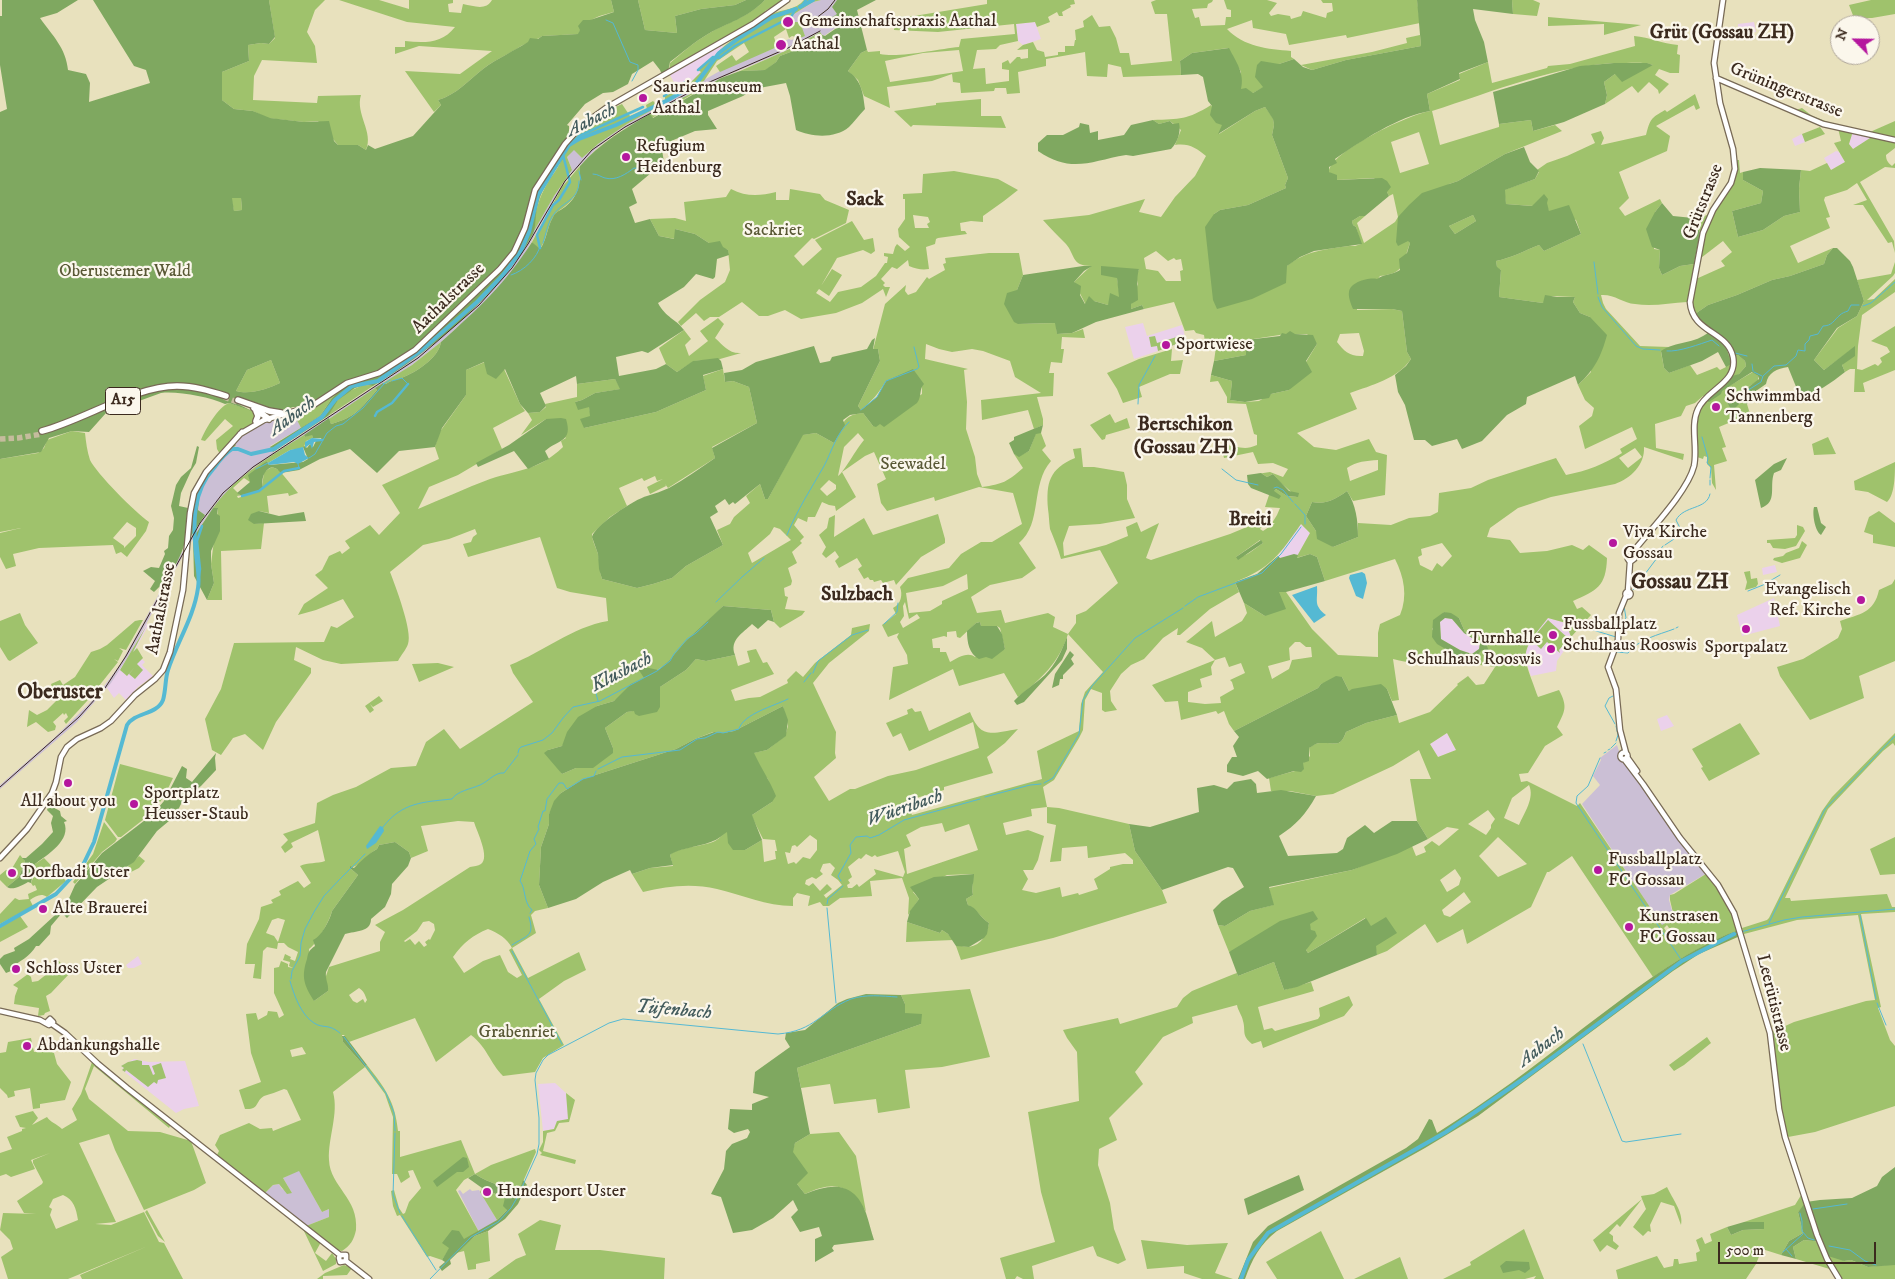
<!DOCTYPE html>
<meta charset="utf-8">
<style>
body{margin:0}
#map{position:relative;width:1895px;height:1279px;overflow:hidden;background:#e8e1bd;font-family:"IM FELL DW Pica",serif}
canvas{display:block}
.north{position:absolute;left:1830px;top:15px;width:50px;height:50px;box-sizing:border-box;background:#fbf7ec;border:1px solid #aea59a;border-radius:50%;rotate:293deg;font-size:14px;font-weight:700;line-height:20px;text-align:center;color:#3b2a1e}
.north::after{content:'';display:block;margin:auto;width:18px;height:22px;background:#b5179e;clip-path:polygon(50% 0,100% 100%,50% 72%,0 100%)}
.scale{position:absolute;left:1718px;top:1242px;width:158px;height:22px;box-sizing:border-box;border:2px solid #3b2a1e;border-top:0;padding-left:6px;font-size:15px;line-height:18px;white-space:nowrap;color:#3b2a1e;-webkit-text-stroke:4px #fbf7ec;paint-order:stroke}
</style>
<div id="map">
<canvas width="1895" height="1279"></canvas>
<div class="north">N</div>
<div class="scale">500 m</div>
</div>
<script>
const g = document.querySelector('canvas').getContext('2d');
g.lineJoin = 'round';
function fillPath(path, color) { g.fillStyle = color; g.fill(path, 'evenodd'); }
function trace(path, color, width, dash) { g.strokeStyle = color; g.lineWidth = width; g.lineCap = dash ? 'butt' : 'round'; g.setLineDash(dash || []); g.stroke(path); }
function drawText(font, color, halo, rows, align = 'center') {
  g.font = font + ' "IM FELL DW Pica",serif'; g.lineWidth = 4.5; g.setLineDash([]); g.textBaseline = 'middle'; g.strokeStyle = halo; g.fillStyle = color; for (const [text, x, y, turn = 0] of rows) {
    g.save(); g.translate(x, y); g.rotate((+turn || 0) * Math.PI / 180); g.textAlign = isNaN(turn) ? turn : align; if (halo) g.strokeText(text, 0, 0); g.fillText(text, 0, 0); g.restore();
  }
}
fillPath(new Path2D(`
 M1035 22 1041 39 1023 45 1018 41 1016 24Z
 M1754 22 1756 32 1738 33V24Z
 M721 44 723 47 715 56 698 70 701 72 689 84 686 81 677 88 670 75Z
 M1853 131 1871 135 1870 139 1853 149 1849 144Z
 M1802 134 1805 142 1795 146 1792 139Z
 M1836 151 1839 152 1845 162 1831 170 1824 158Z
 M1143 323 1147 336 1182 325 1186 340 1170 347 1134 359 1125 327Z
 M1301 524 1310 533 1298 555 1280 558 1278 556Z
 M1775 565 1777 572 1763 575 1762 568Z
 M1774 598 1780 626 1742 636 1737 615Z
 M1445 618 1452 619 1464 633 1480 643 1479 649 1472 654 1460 650 1441 639 1440 622Z
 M1548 618 1566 623 1572 639 1557 661 1556 671 1531 676 1524 656 1530 640Z
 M147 623 148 626 134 652 145 662 142 665 153 676 138 687 126 700 119 693 114 698 107 688 131 652Z
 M1667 715 1674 726 1661 731 1657 719Z
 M1447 733 1456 750 1438 757 1430 744Z
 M138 956 142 964 134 968H128L126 965Z
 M134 1059 149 1062 185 1061 199 1106 184 1109 176 1113 122 1070 123 1068 121 1066Z
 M555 1083 566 1093 569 1120 557 1121 554 1129 543 1131 538 1084Z`), '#ebd1eb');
fillPath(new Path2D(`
 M821 0H837L832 7 837 14 838 26 824 36 820 33 783 52 721 78 618 132 596 149 569 177 556 197 522 259 498 289 479 308 441 342 412 365 254 468 233 485 207 516 185 552 131 652 111 683 77 722 0 789V785L53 739 89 704 105 685 121 663 181 554 205 515 198 510 199 500 197 497 203 484 210 474H211L226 455 236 445 233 440 238 435H244L265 423 295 415 301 428 270 446 274 452 382 381 515 263 554 196 572 170 567 157 574 149 582 158 598 144 627 124 725 68 777 47V44L789 39 791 40 805 36 797 22 787 28 783 21 813 2Z
 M1617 745 1619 751 1680 838 1709 872 1670 895 1669 900 1674 917 1662 926 1582 804 1600 785 1593 776 1601 760 1600 758Z
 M299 1170 322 1212 329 1209 330 1211 329 1217 306 1226 265 1193 273 1185 279 1184 282 1189 292 1193 283 1178Z
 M470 1189 472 1191 479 1190 497 1220 479 1232 458 1191 460 1190 463 1194Z`), '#cbbfd5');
fillPath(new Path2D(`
 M269 0H325L315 10 307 32 315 46 317 63 262 60 254 76 253 100 317 103 318 96 361 95C355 114 374 132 366 150L358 145H338L318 121 304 122 267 118 253 111 234 109 222 100V72L249 61 248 45 261 43 269 44 275 38Z
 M339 0H379L409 9V0H453V3L448 4 449 12 461 13 463 4C474 6 486 11 492 0H611L614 12C602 15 582 20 579 34L542 36C536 41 528 42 521 46 509 54 494 60 483 69 469 80 456 95 438 100L441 105 434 112 405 71 460 74 492 51 419 46 395 54V47H405V41C424 43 442 44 455 27L407 22Z
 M638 0H746L735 5 701 9 675 16 677 33 645 30Z
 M765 0H787L772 11 770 8 765 11 767 14 669 72 670 63C682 53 694 42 708 34 729 21 746 19 765 0Z
 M804 0H821L813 2 783 21 787 28 795 22H800L805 36 800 38 792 36 789 38 786 29 774 37 777 47 720 72 716 66 732 55 736 61 749 52 744 43 717 61 704 81 627 124 598 144 582 158 574 150 567 157 572 170 554 196 534 231C534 214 539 197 548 182 554 172 563 163 563 151L574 137 572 135 598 113 607 111 622 104 630 116 647 109 646 105 653 101 656 104 665 100V95L686 81 689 84 701 72 698 70 712 57 715 56C721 45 760 21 772 14 783 9 796 10 804 0Z
 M987 0H1074L1075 4 1070 5 1071 7 1062 12 1063 16H1059L1057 12 1048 17 1050 22 1037 27 1035 22 1016 24 1018 41 1000 45 996 49 977 50 973 69 985 68 986 84 1009 81V70L1002 69V63L1008 60 1010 64 1017 57H1020L1021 59 1028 58V49L1017 50 1023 45 1033 42 1037 50 1044 52 1045 57 1058 55V52H1065V46H1074L1075 40H1076L1075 30 1084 27 1083 21 1092 15 1099 27 1110 26 1116 38 1120 53H1129L1131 65 1172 61 1167 14H1155L1151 2 1156 0H1213L1212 2 1208 4 1207 8 1192 9 1195 18 1199 17 1201 26 1225 25 1226 17H1231V10L1227 9 1224 0H1267L1277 3 1269 13 1271 16 1278 14 1290 16 1291 19 1301 16 1303 11 1326 18 1327 13 1333 11 1332 3H1323L1321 0H1417L1420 23 1347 38 1346 35 1289 45 1286 34 1253 28 1252 20 1227 29C1244 47 1268 49 1291 51V57L1294 59 1279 64 1264 87 1253 93 1240 90 1241 72 1228 48 1192 53 1180 61 1181 75 1123 77 1121 67 1108 64 1107 77 1087 76 1085 52 1046 59V66L1018 72 1020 93 1007 94 1006 88H995L994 91 961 93 960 83 953 82 952 74 932 81 887 87 890 108 864 96 858 80 848 71 861 53 867 50 868 52 880 51V54C900 58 938 49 959 47L961 39 1015 34 1014 24 938 32 894 30 893 17 914 16 987 4ZM959 50 963 71 890 82 885 61 923 53Z
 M1512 0H1533L1540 3 1537 16 1513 14Z
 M1871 0H1895V14L1872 18H1854L1849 5Z
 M1548 17 1641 25 1604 35V24L1548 26Z
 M820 32 822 35 801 48 780 56 776 62 766 70 740 71 794 47Z
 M1420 35 1421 46 1346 60 1312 70 1301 65 1372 52 1407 43 1406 38Z
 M1634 36C1650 37 1662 44 1678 45L1677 54 1680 55 1679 73H1670L1659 69 1655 75 1669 84 1659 94 1658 90 1649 82 1638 93 1632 86 1605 104 1607 95 1604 82 1615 74 1653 65C1644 62 1635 63 1626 63 1564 62 1492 92 1432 111L1440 145 1499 127V124L1531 120 1533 131 1555 125 1562 131 1505 154 1458 181 1449 184 1404 242 1408 240 1410 243C1402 265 1405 273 1380 276L1357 308V310L1392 309 1402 311 1407 352 1411 359C1397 379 1372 385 1350 393L1357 409 1297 433 1314 447 1336 450 1369 439 1376 452 1387 455 1385 495 1353 501 1347 491C1336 499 1326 505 1312 502L1306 516 1316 531 1333 547 1358 537V523L1391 525 1409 518 1430 516 1438 512 1439 493 1471 488 1488 480 1556 458 1566 475C1587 471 1604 464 1622 453L1620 449 1637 439 1632 427 1585 449 1579 426 1592 416 1594 408 1585 400 1578 385 1591 372 1590 317 1580 313 1573 302 1575 297 1550 296 1543 303 1499 297 1501 270 1497 268 1496 261C1511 258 1524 251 1539 245L1544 251 1581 234 1576 220 1549 212 1546 203 1533 206 1506 204 1504 190 1535 179 1539 172 1537 170 1547 163 1567 156 1595 143 1591 134 1601 131 1604 138 1601 145 1646 135C1650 119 1651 118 1665 110L1667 112 1695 94 1700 108 1696 110 1694 105 1656 126 1670 136 1667 151 1619 172 1629 198 1619 208 1625 216 1660 199 1662 203 1655 212 1654 249 1660 250 1659 268 1662 275 1680 266 1694 264 1700 233 1695 220 1707 215 1728 183 1732 168 1731 149H1733L1735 160H1739L1740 173 1743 172V180L1763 191 1761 203 1732 211 1738 237 1763 230 1784 216 1800 212 1799 188 1801 170 1810 171 1827 163 1831 170 1845 162 1834 143 1841 141 1838 128 1795 112 1796 110 1802 108 1812 116 1828 122 1870 132 1895 121V148L1886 155C1886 160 1888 163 1892 166L1895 163V168L1885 167 1860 182 1894 241 1895 253 1892 242 1888 243 1863 205H1853L1867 200 1857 183 1847 190 1825 197 1824 200 1830 217 1826 218 1830 228 1790 246 1798 263 1833 248 1827 255 1824 264 1790 276 1772 280 1737 295 1708 305 1695 314 1709 332 1708 334 1693 320 1687 302C1670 303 1652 307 1635 304 1623 303 1614 294 1601 295L1603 303 1606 309 1640 346 1669 347 1661 352 1664 368 1669 373 1690 365 1697 375 1717 367 1720 370 1726 367 1729 352 1726 344 1745 361 1746 366 1739 374 1706 397 1703 396 1695 403 1686 406 1681 416 1655 424 1656 448 1684 454 1683 460 1644 447C1645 465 1631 478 1615 484L1551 497 1518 508 1490 528 1487 537 1510 540 1520 553 1547 551 1572 545 1583 550 1589 545 1607 558C1606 587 1597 590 1573 601L1577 609 1582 607 1591 615 1571 637 1566 623 1548 618C1517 656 1523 653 1538 697L1559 690C1568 707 1565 711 1557 727L1563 735 1545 746 1528 773 1519 774 1521 782 1527 781 1577 806 1580 803 1662 925 1674 917 1670 900V895L1674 894 1709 872 1733 915 1738 930C1707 942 1680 958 1653 977L1572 856 1549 872H1547L1531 907 1467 944 1463 929 1437 943 1425 924 1387 951 1377 955 1371 927 1365 918 1308 953 1306 950 1311 931 1309 924 1229 952 1218 925 1225 926 1250 911 1273 905 1269 888 1352 870 1412 846 1416 856 1426 852 1424 847 1432 841 1439 846 1459 829 1447 827 1428 839 1417 821 1410 779H1431L1419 750 1393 766 1333 794 1316 796 1290 791H1271L1269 778 1295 771 1310 756 1309 748C1312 746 1316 743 1320 743 1334 741 1340 750 1346 732L1366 723 1397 715 1399 723 1430 712 1458 685 1457 684 1468 676 1476 685 1484 684 1495 667C1462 661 1426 668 1393 659L1399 700 1392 701 1387 689 1379 685 1349 691 1342 677 1321 684 1318 688 1234 731 1229 724 1224 711 1218 714 1216 711 1181 720 1178 701 1165 702 1152 685 1215 660 1202 648 1186 642 1212 621 1215 637 1242 621 1247 613 1244 603 1265 616 1279 592H1286L1312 629 1338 655 1378 657V633L1380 624 1400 615C1408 596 1404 577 1395 559L1325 581 1317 557 1310 554 1296 558 1310 533 1301 524C1280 554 1271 568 1235 582L1239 592 1210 609 1180 635H1177L1178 628 1163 638 1144 659 1131 665 1121 674 1110 691 1111 701 1117 710 1105 712 1102 710V693L1091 689 1085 700 1083 730 1079 738 1054 780 1043 787 1047 807 1059 808 1129 824 1135 851 1162 890 1167 903 1053 938 961 960 956 946C961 945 965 947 969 947 982 945 987 934 989 923 980 917 977 909 968 905L966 899 973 895C971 884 974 883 973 874L947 875 913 892 919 899 908 915 909 898 902 878 870 881 872 896 840 898 829 906H823L820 902 808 906 810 896 797 893 793 898V906C766 906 743 895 717 889 692 883 667 886 643 892L632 874 650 868 673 866 670 855C677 847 703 847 715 841 719 839 723 834 727 831L745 850 762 840 764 862 776 859 775 851H777L775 840 763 839 752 817V815L772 802 768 779 765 776 753 753 767 750 785 736 788 726 783 706 734 731 723 733 713 732 695 739 676 749 583 779 561 793 549 814V824L541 847 539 885 548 908 535 911 531 915 536 933 512 948 528 978 579 952 586 970 564 981 539 999 564 1045 543 1058 535 1072 503 1076C490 1063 487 1047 471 1035L436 1062 415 1018 349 1042 344 1035H342L343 1042 365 1067 367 1065C385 1088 395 1101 398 1131H400V1157L461 1140 475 1174 491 1165 535 1149 536 1152 519 1191C504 1187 489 1183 475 1174L464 1180 456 1190 479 1232 450 1248 442 1260 430 1256 427 1257 400 1215 397 1216 393 1206 391 1191 394 1190 399 1208 403 1214 405 1213 409 1202 421 1188 413 1170 408 1171 410 1177 401 1183 397 1174H392L393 1117 385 1094 365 1067 333 1092C339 1114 328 1137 329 1160 330 1187 359 1198 356 1230 354 1240 350 1246 342 1251L337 1250 306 1226 329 1217V1209L322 1212 299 1171 283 1178 292 1193 287 1194 279 1184 273 1185 265 1193 217 1155 219 1151 215 1145 220 1135 249 1123 260 1129 272 1128 273 1131 301 1120 287 1090 284 1089C277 1092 270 1094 264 1096 255 1101 260 1110 245 1109L239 1090 261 1082 251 1053 246 1014 256 1013 258 1020 267 1015 268 1011 277 1012 279 1018 284 1015 274 993V968L279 967 281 961 288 964V967L293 968 289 966 290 962 283 960 285 954 291 957 290 959 295 961 298 952 288 947 284 943H278L277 949 267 947 263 951 261 979 253 978 255 964H245L247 944 259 919 261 907 273 903 271 900 281 895 279 891 298 881 304 888 311 883 300 866C308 862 317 864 325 861L318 830 291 843 293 847 285 853 281 847 288 840 283 834 315 823 317 803 333 795 356 787 391 768 416 766 426 742 444 729 460 749 533 702 513 673 510 665C543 652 572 627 608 621L606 598 570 592 557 588 540 537 468 557 463 544 471 542 473 537 477 534 475 529 449 539 423 545 390 572C395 585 413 632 408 644 406 650 401 655 398 661L341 664 323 660 296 647 294 660 311 668V673L276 722 263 750 245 734 233 738 221 755 212 750 205 719 221 689 234 643 324 642 331 626 337 628 354 617 343 599 316 610 298 615 304 604 328 588 315 575 322 570 329 556 340 551 342 554 350 548 345 541 370 525 379 535 400 513 382 485 439 459 435 447 439 433 466 395V370L485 362 504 369 520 404 525 411 493 428 502 449 458 475 429 487 418 509C442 499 466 488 490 479 520 469 538 471 563 447L561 441 566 438 546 419 521 435 532 420 528 413 540 412 546 407 545 404 577 397V384L615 379 621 389 595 393 582 400 575 402 589 407 591 416 584 428 656 412 706 390 703 376 723 369 725 382 733 381 749 387 757 423 712 447 715 458 668 488 665 484 666 486 650 494 647 487 663 479 657 481 655 476 644 481 642 478 619 488 627 506 610 517 592 534C592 541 596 547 598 554 600 562 599 570 602 579L637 588 653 584 672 578 686 566 723 545 717 530 730 524 734 517 750 503 746 496 760 484 765 499H768L802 435 816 433 834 443C844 426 840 415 863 413L873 426 922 394V386L886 381C879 393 872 401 861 410L858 406 880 361 878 349 873 350 885 304 906 285 905 291 908 295 916 292 927 277 929 279 945 270 943 264 946 263 945 258 989 253H1019L1023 275 1017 290 1018 324 1056 323 1057 334 1072 333 1083 329 1085 338 1062 337 1061 349H1064L1062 363 1051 362 1049 373H1054L1053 396 1037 397 1043 419V425L1034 429 1028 410 982 420 981 400 1041 393 1015 377 1010 361 983 351 972 349 952 352 939 349 926 344 925 359 968 369 964 370 967 402 966 429 975 457 977 474 982 487C1003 484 1007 482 1023 468L1014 454 1019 456 1029 451 1036 433H1041L1046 446 1042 450 1051 461C1030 485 1043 523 1019 543L1036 568 1022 578 990 585 971 597 977 613 1001 610 1005 623 1048 613 1055 617 1053 627 1068 634 1076 623V615L1086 611 1118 583 1100 550 1061 559C1058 548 1054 539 1050 529 1049 522 1049 515 1048 509 1046 483 1049 469 1075 458L1073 449 1081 448 1083 467H1094L1124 472 1127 485V499L1135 518 1100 524 1069 526 1063 543 1064 556 1106 545 1128 536 1126 527 1137 522 1141 532 1159 523 1146 558 1151 560 1230 534 1254 524 1251 516 1264 524 1260 529 1263 531 1275 523H1272L1277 515 1280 508 1265 507 1269 495 1276 489 1287 496 1297 497 1281 483 1273 474 1267 477 1261 473 1257 474 1270 472 1283 477 1288 469 1273 463 1258 464 1253 452 1224 458 1221 445C1236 444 1242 452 1257 445V435L1254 434 1246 404 1227 403V397L1218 381 1210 382 1211 375 1232 381 1230 400 1245 402 1259 401 1271 394 1289 390 1317 344 1307 334H1286L1247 340 1246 355 1214 361 1217 340 1205 342 1204 335 1196 333 1194 330 1185 331 1174 302 1144 309 1142 305 1131 309V304L1138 284 1136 277 1139 269 1117 278 1120 297 1108 305 1094 301 1086 305 1074 282 1091 266C1071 266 1075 254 1066 244 1058 236 1050 228 1043 220L1089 215 1145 199 1139 212 1161 217 1175 197 1195 176 1206 156C1196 148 1189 143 1175 145L1181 130 1170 121 1159 124 1153 120C1180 119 1187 120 1211 105L1223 125 1219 134 1255 111 1265 107 1273 118 1274 125 1272 135 1288 178 1285 185 1286 188 1248 205 1220 210 1214 214 1287 266C1305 251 1327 249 1349 246H1355L1361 244 1356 227 1353 225 1352 221 1360 216H1365L1357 223 1364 243 1395 222 1398 217 1393 194 1389 196 1387 192 1374 178 1336 180 1329 172C1329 152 1410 114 1430 111L1427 94 1460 80 1459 74 1488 62 1492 83 1547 68 1548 66 1570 64 1635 46ZM1853 131 1871 136 1870 138 1853 149 1849 144ZM1419 132 1429 164 1400 173 1391 142ZM1723 241 1732 252 1721 261 1725 266 1696 279 1697 261ZM1156 251 1168 261 1174 258 1176 260 1181 259 1183 270 1180 271 1181 281H1166L1158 271 1146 269 1144 258ZM1359 333 1364 351 1363 356C1350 357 1344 351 1337 342L1340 334ZM858 433 864 440C857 448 843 473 838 476L844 447ZM1635 448 1642 457 1628 468 1619 458ZM874 452 886 479 877 484 881 503 887 511 934 497 935 501 979 487 1013 493 1022 524 992 542H981L961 554 949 568 908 578 900 587C903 595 901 604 893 608L896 614 882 625 888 637 899 633 897 637 907 655 908 664 893 667 889 700 953 669 959 686 1004 673 1018 697C1041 679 1059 663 1068 634L1103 672 1085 692 1081 704 1079 731 1037 751 1042 779 912 815 906 801 944 790V787L993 773 987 757 1005 743 1018 729C992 733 981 740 970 712L929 731 921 711 915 712 912 708 907 710 908 714 886 723 893 737 901 733 909 751 973 722 979 748 916 770 888 776 855 789H850L829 801 814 777 836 758 835 753 836 732 813 683 829 663 869 631 870 624 852 628 851 635 815 663 803 677 796 671 787 680 788 683 760 697 749 698 735 701 731 690 774 674 767 662 763 663 756 649 747 651 750 662 738 666 735 655 706 661 696 659 686 670 660 687V706L627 712 605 728 613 748 587 767 576 768 562 774 548 750 562 746 597 706 614 701 670 661 723 606 771 610 774 622 780 628 802 615 805 611 785 609 788 597 785 596 784 588 791 585 792 581 788 568 797 563 792 552 802 543 800 541 804 537 794 525 798 518 807 522 808 517H815L822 502 829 505 835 506 836 511 856 497 842 472 865 456ZM1378 460V470L1350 481 1347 468C1357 461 1366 461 1378 460ZM829 480 836 485V489L827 496 820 489ZM774 527 780 529 791 540 752 563 748 553 770 534ZM1260 540 1263 543C1254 549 1247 557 1236 557ZM1442 543 1452 556 1442 567 1437 563 1432 571 1420 565 1418 557 1422 555 1421 549ZM967 574 968 589 942 601V604L930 611 909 613 906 593 943 586ZM905 602 909 619 917 614 920 618 903 628 900 622 904 616 903 606ZM1444 612 1459 618 1465 632 1482 643C1482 654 1476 657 1466 661L1447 650 1432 629ZM980 622 981 626H997L1000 628 1005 649 986 657H975C968 651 957 658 950 662L946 652H940V648H933L932 639 944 636 947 637V632L956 631 957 637 960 638 976 623ZM1295 642H1300L1306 647H1311L1312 657 1292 660 1289 669 1272 679 1268 666 1290 660 1289 648ZM1225 657 1229 667 1241 663 1245 673 1230 680 1232 682 1234 689 1220 697 1221 703 1205 704 1188 702V692L1202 687 1200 679 1212 675 1211 667 1215 660ZM1447 733 1456 750 1438 757 1430 744ZM1529 785C1535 798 1524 813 1519 825L1504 818 1512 798ZM1047 807V823L1056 825 1050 862 1061 861 1062 848 1087 846 1088 858 1125 853 1133 860V864H1123L1110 867V869L1094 879 1098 889 1079 895 1078 893 1062 897 1060 887 1036 893 1022 890 1028 879 1023 870H1033L1038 860 1044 836 1028 830 1006 835 1003 823 1032 816 1031 809ZM1488 810 1495 819 1491 825V828L1486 835 1468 824ZM458 821 474 822C477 832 490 857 481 864 478 866 474 866 470 867L403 910 375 925 385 932 380 942V951L329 967 325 979 328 991 314 1001 309 949C316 945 330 920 332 911L358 875 350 868C361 866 367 854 377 849L379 845 395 842 409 852 411 858 428 851 421 826ZM942 823 945 832 969 824 978 850 907 874 904 849 911 846 906 835 921 827ZM810 835 817 840V850L810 859 803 857 796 864 794 862 788 864 785 852 790 853 792 846 795 845 797 847ZM1498 837 1527 864 1498 877 1479 856ZM898 851 905 872 903 877 874 869 876 874 859 887 857 884 852 888H848L847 885 850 883 848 880 852 877 848 867 859 858 861 859 866 854 872 857 875 855 877 857ZM830 863 835 868 831 875 838 880 842 885 826 898 823 894 824 895 832 889 827 884 820 891 813 883 809 886 805 884 806 880 812 877 816 879 823 874 820 871 823 864ZM1455 869 1461 878 1459 885 1447 892 1440 880ZM1464 892 1471 902 1450 917 1444 915 1442 910ZM278 918 285 920 278 942 274 936 266 933 272 920ZM429 921 434 924 435 930 430 940 429 939 425 942 427 945 424 947 419 941 415 945 410 939 405 942 404 941 417 931 423 922ZM1667 925 1679 943 1675 945 1664 928ZM488 929C498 933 507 938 512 948L509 950 522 975 517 978 508 972 500 955 483 961 464 973 453 957C463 943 473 935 488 929ZM359 988C364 991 365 995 367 1000L365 1003 363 999 357 1003 353 1001 349 995ZM302 1047 306 1054 292 1057 290 1050Z
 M708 85 652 118 650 114Z
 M981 99V116H1001L1006 128 913 125 911 127 894 111 936 105V103Z
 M1820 127 1825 134 1805 142 1802 134Z
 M580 166C580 184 580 195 564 207 560 210 555 213 553 217 547 227 547 240 539 250L532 242 562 187Z
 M954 171 998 179 1018 190 1004 201 983 216V222L971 221 960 223 961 231H965L967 234 938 238 936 239 935 244 926 247 929 269C922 270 916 269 909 266L908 260 897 269 892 267 881 279 885 283 883 285 885 287H890L886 297 883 289 862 303 836 313 801 319 785 310 768 316H759L742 302 719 317H710L704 321 696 313 681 326 678 322 700 300 725 282 730 270 728 250 709 243 695 234 675 229V239L659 236 650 219 675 218 686 221 684 202 726 197 731 189C746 197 760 196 776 192V200H789L790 189 820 194 825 200 849 210 846 223 814 239 812 238 794 256 803 266 822 249 815 240 852 221 864 240 873 238 875 251 871 254 863 250 837 258 821 286 832 269 842 275 829 296 819 289 816 293 830 302 838 292 861 287 876 276 885 263H887L888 257 884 256V253L893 254 895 247 897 244 905 251 910 247 899 237 898 229 905 219V199H903V194L922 193 923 174ZM913 215 928 217 930 222 927 224 929 228H915Z
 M231 198H241L242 210 234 211Z
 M1473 215 1476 221 1455 234 1449 226Z
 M1895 262V273L1893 276 1867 300 1874 299 1895 279V292L1862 315 1858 346 1857 369 1862 370 1875 364 1878 366 1882 362 1880 358 1890 352 1887 347 1871 341 1895 326V370L1863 383 1865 392H1854L1855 369H1850L1845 372 1842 365 1855 347 1824 370 1814 360 1838 328 1857 316 1864 301 1857 280 1891 274Z
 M718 318 724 324 715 338C723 345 729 354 741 353L720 359 694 361 677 372 666 364 659 348 684 330 691 339 685 345 689 356 708 341 700 331Z
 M1155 336 1157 343 1180 336 1182 342 1158 351 1157 346 1151 347 1149 337Z
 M441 342C439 356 421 369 408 375 401 379 393 379 386 384L383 383 412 365Z
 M1172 349 1171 361 1183 360 1180 374H1170L1139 387 1142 397 1123 403 1117 389 1107 373 1139 359Z
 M271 360 280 383C267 389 250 395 236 391L247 370Z
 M1753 372 1758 376V381L1725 400 1731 408 1742 402 1747 404 1750 414 1719 427 1726 447 1722 448 1727 461 1714 465 1716 490 1712 483 1711 468 1707 464V457L1704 456 1703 459 1697 457 1696 417 1702 402Z
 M365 385 373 386 328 416C333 400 350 389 365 385Z
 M375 388 377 390C360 409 356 417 331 424L329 419Z
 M336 390 338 392 332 398 320 416 301 428 294 414Z
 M229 403 253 411 256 413 255 421 220 454 217 449 216 440 233 426 225 419 205 441 201 440C205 430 218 407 229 403Z
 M1110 414 1115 423 1127 418 1130 428 1106 435 1105 439 1102 440 1090 425Z
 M72 431 85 433C86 442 87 451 90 460 97 474 135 512 149 522L146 531 127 557 121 552 116 554 113 545 39 548 13 554 16 566 6 569 0 557V533L21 528 0 532V459L38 453 44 448 47 440ZM127 522 136 528V536L124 548V546L113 538Z
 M312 434 313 438 306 441 304 447 298 449 290 450 268 463 267 461 250 482 244 478 233 488 240 495 237 496 238 498 253 493 262 487 264 472 272 467 279 470 298 493 289 496 288 493 267 496 269 513 259 511 254 524 264 523 261 549 221 551 222 600H207L214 583 211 564 218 509 213 508C236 476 271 456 304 435L305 437Z
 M1828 437 1836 454 1814 455 1812 444Z
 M1895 462C1895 474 1895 495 1887 502L1868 492 1855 490 1854 481Z
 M1879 511 1895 523V547L1873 543V535L1864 532 1869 517Z
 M938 514 945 539V543L921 557 896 585 894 580 883 583 881 580 874 582 873 580H870L868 577 864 579 858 569 862 566 857 558 839 568 835 561 839 557 835 551 826 558 822 554 826 547 819 535 827 528 829 518 835 515 834 537 864 518 873 535Z
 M1797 525 1803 527 1805 531 1796 546 1785 549 1773 548 1770 543H1767V540L1795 538 1797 535Z
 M1802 541 1807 545 1800 558 1782 563 1773 560 1774 558 1783 556 1786 553 1799 548Z
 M1750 571 1751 579 1757 578 1758 584 1756 587 1745 590 1747 582 1744 572Z
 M1895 579V661L1859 676 1864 698 1810 720 1780 676 1777 667 1803 659 1838 638 1842 629 1840 621C1860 614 1874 613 1879 590L1892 584Z
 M20 613 25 625 38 643 10 661 8 660 0 647V621Z
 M140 620H143L126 650 119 648 123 651 118 661 114 659 118 662 87 701 66 724 64 721 68 717 66 713 64 715 63 713 53 722 56 726 55 730 48 732 36 722 27 727 29 710 37 715 47 710 57 700 55 696 61 693V687H58L55 690 48 693 47 691 52 687 51 684 60 680 63 685 75 677 91 652 100 649 107 645 135 621Z
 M1548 620 1569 639 1559 650 1560 653 1547 642 1541 649 1531 640Z
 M147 625 133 652 137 648 143 658 137 664 143 670 135 679 129 674 135 667 127 676 120 670Z
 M438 663 454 667 419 682 412 664Z
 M379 696 383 701 373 707 370 704 374 710 370 713 365 706Z
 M1740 723 1760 754 1709 781 1701 768 1703 767 1692 749Z
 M1895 733V746L1893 743 1883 751 1828 809 1785 898H1790L1791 901 1887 894 1892 907H1895V912L1861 914 1881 1007 1878 1008 1890 1040 1895 1046V1106L1815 1132 1788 1137 1781 1108 1772 1032 1794 1022 1866 1001 1875 1000 1858 915 1797 920 1744 934 1742 928 1767 920 1769 918 1822 811 1832 797Z
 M120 764 173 778 165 795 153 812 121 837H118L105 820Z
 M104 822 117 839 115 842 102 852 75 884 73 882 93 854Z
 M1895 837V874L1880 875 1870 849Z
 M20 855 25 861 19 877 7 887 0 880V875L6 870H11Z
 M139 856 145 861 139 868 129 873 124 870Z
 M44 858 66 881 47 897C41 893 36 896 30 900L33 906 0 924V914L15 898 19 900 29 899 28 894 37 890 35 885 33 886 31 883 33 878 31 875 35 864Z
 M20 916 28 927 0 942V927Z
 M907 922 940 933 942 930 948 934 953 940 906 942Z
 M58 960 70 973 51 993 46 996 50 1011 45 1013 44 1015 38 1016 39 1008 14 1004 15 996 18 988 13 985 28 974 31 977 32 982 38 981 52 970 55 971Z
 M1274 962 1284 990 1311 982 1314 991 1258 1007 1264 1030 1272 1028 1275 1031 1318 1019 1320 1016 1319 1008 1349 996 1353 1005 1344 1016 1263 1048 1261 1041 1252 1044C1241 1035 1246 1031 1243 1021 1242 1015 1238 1011 1237 1005L1192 1017 1193 1023 1163 1037 1135 1072 1143 1084 1109 1118 1117 1140 1099 1149 1098 1165 1110 1203 1114 1229 1126 1260 1118 1264 1097 1256 1093 1246 1032 1266 1034 1279H1023L1017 1276 1015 1279H1006L1000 1258 1055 1242 1041 1192 1028 1112 1079 1101 1077 1052 1067 1038 1063 1030 1118 1018 1120 1024 1177 1007 1183 998 1192 991 1234 974 1237 973 1238 976Z
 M970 989 990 1057 942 1067 905 1070 910 1108 878 1113 876 1099 834 1104 830 1084 801 1088 797 1068 921 1024 905 1013V1004L901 995Z
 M1707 1037 1711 1043 1684 1065 1674 1071 1669 1065Z
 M31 1038 34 1052 47 1050 54 1053 57 1064 71 1082 65 1100 40 1104V1108L33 1109 30 1088 14 1091 15 1096 8 1098 7 1095 0 1088V1053L6 1052 8 1042Z
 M137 1060 142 1061V1065H149L153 1075 155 1074 152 1066 161 1063 166 1078 158 1080 157 1084 154 1082 148 1087 126 1070 125 1072 122 1070 124 1068 121 1066 128 1062Z
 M92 1062 171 1124 169 1128 94 1066 85 1089 89 1099 128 1131 160 1132 191 1141 206 1183 194 1190 144 1210 115 1150 109 1134 79 1143 116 1222 95 1224 111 1225 144 1212 159 1242 164 1243 183 1279H82L80 1275 148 1246 68 1279H8L1 1257 13 1249 10 1240 0 1230 3 1213 36 1214 24 1213 17 1201 42 1184 43 1182 33 1163V1160L50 1153 31 1160 35 1169 11 1177 6 1174 0 1176V1153L12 1149 7 1137 22 1131V1129L26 1128 20 1127 15 1116 33 1111 38 1118 32 1125 47 1117C50 1122 57 1124 62 1129L77 1120 72 1109 81 1094ZM63 1195C74 1200 76 1208 78 1220L56 1229 50 1215 52 1209 49 1207 53 1199Z
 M566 1093 575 1100 569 1122 559 1123 555 1131 547 1133 543 1151 576 1160 575 1164 540 1155 542 1153 539 1150 543 1142V1131L554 1129 557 1121 568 1119Z
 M839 1132 856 1156 866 1212C850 1184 834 1180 805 1194L797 1184 792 1152 795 1143 810 1134Z
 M1667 1187C1672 1198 1684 1213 1681 1225L1674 1206 1661 1202 1650 1225 1651 1232 1648 1231 1643 1236 1633 1227 1646 1209 1642 1199 1620 1227 1617 1224 1609 1233 1613 1236V1241L1619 1246 1616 1250 1607 1245 1600 1252 1593 1240 1642 1199 1641 1196 1654 1194Z
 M482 1188 505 1198 507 1210 497 1220 480 1192Z
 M1803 1192 1808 1202 1798 1212 1803 1233 1789 1241 1781 1255 1762 1249 1756 1264 1746 1279H1618L1616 1270 1657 1256 1664 1268 1673 1266 1674 1259H1678L1679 1264 1697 1261 1696 1253 1700 1251 1696 1240 1702 1237 1705 1244 1712 1241 1710 1234 1727 1227 1731 1235 1743 1230 1764 1229V1222H1744L1795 1205Z
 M147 1210 165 1242 158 1236 145 1212Z
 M540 1220 561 1225 555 1250H600L665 1258 664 1279H488L516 1259 526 1255 518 1234Z
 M302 1227 321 1242 315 1253 326 1261 332 1253 336 1259V1264L323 1271Z
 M1524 1229 1544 1279H1534L1536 1276 1525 1279H1443L1471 1265 1470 1262Z
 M488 1231 490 1261 476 1264V1269L468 1270 464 1251 456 1253 475 1236Z
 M1321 1231 1344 1279H1277L1266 1262Z
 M1141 1240 1187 1245 1228 1243 1215 1273 1233 1279H1202L1184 1273V1266L1147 1269Z
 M1804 1240 1822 1242 1844 1261 1851 1260 1868 1267 1895 1264V1279H1839L1833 1270 1796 1259 1793 1247Z
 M1400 1257 1408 1279H1354Z
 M344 1265 352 1268 347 1275 323 1276V1279H317L325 1273Z`), '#9fc26c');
fillPath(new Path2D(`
 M2 0H78L57 13 40 18C52 35 66 48 68 70L86 74 90 83 89 102 150 83 146 70 134 66 93 0H269L275 37 269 44 261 43 248 45 249 61 222 72V100L234 109 253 111 270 118 304 122 329 121 334 141 338 145H358L366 150 368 145 375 149 413 136 441 105 438 100C456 95 469 80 483 69 496 59 514 51 528 42L530 38 538 39 542 36 578 34 580 30 578 26 583 20H590L614 12 611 0H638L645 30 677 33 675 16 701 9 735 5 746 0H765C746 19 729 22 708 34 694 42 682 53 670 62L668 72 662 75 660 70 653 61 632 74 628 84 613 92 603 93 585 104 567 125 569 126V136L559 149 564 157C554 172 542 187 538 204 535 213 536 228 533 234 501 293 430 352 373 386L365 385 355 388 338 400 328 416 273 452 270 447 320 416 332 398 338 392 335 389 316 402 305 407H293L282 411 270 409 237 399 236 403 252 411 229 403 225 404C209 397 178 391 161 393L106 413 89 432 72 431 49 438 41 452 0 459V112L7 109 0 65V16H2ZM232 198H241L242 210 234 211ZM271 360 280 383C267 389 250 395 236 391L247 370Z
 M837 0H876L857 10 867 50 861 53 848 71C862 81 863 93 865 109 859 115 854 122 849 127 835 139 811 137 796 130L790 96 786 83 754 89 743 96 708 111V115L717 129 695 131 664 144 662 150 665 168 651 173 632 189 637 203 629 207 635 223 650 219 659 236 674 239 675 229 695 234 709 243 720 241 723 247 728 250 729 255 717 259 715 277 713 279 696 274 684 287 658 303C666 318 675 318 684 330L648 353 642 351 616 357 619 376 656 369 666 364 677 372 693 361 718 358 721 361 723 369 703 375 706 390 656 412 584 428 580 419 590 416 589 407 578 410 575 402 582 400 595 393 620 389 615 379 577 384 576 376 540 393 546 406 540 412 528 413 520 404 505 369 496 379 487 374 484 362 466 370V395L442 428 435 447 399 451 377 473 350 449 320 459 299 470 281 473 277 469 272 467C263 470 261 480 263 489L253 493 237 496 240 495 237 493 250 482 248 475 267 461 269 465 303 462 308 459 303 447 305 446 307 448 310 444 313 447 316 441H322L321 438H313L312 435 305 437 304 435 329 418 331 424C356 417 360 409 377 390L375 388 383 383 386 384C393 379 401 379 408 375 421 369 439 356 441 342 478 309 505 284 532 242L540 249C547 240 547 227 553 217 555 212 561 210 565 207 580 195 580 183 580 166 600 143 624 129 650 114L653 118 721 78 740 71 765 70 776 62 780 56 801 48 822 35 825 36 838 27 831 18 837 14 832 7Z
 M1417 0H1512L1513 14 1473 9 1475 20 1484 42 1488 62 1459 73 1460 79 1427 94 1430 111C1399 116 1361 141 1335 159L1337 163 1329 167V172L1337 175V180L1382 178 1387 181 1391 187 1387 192 1389 196 1365 216H1360L1352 221 1353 225 1356 227 1362 244 1314 251 1300 257 1287 266 1286 283 1252 299 1217 309 1213 300 1205 227 1214 214 1220 210 1248 205 1286 188 1285 185 1288 178 1272 135 1274 125 1273 119 1265 107 1255 111 1218 134 1222 125 1216 123 1210 115 1212 106 1208 101 1203 77 1198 74 1181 75 1180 61 1192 53 1229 48C1236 62 1245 73 1241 89L1246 88 1253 93 1263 87 1255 77 1257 65 1261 61 1279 64 1294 59 1303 67 1312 70 1346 60 1421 46Z
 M1614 63H1647L1653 65 1622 82 1615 74 1604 82 1607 95 1605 104 1564 122 1533 131 1531 120 1499 124 1493 92 1580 66Z
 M1153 120 1159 124 1170 121 1173 124 1179 123C1181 132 1178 142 1171 149L1133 156 1126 155C1090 161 1072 174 1038 151V143L1047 135H1063L1079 127 1080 123 1089 125 1090 133 1098 131V140L1124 135 1131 125Z
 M1524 147 1530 162 1539 171 1535 179 1505 190 1506 204 1532 206 1544 194 1548 199 1547 203 1549 211 1569 205 1581 234 1544 251 1539 245C1524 251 1511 258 1496 261L1497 267 1501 270 1499 297 1543 303 1545 295 1557 297H1575L1573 302 1580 313 1590 317 1607 335C1601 357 1595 369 1578 385L1575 376 1527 397 1526 404 1507 415 1482 441 1462 449 1457 439 1432 446 1425 440H1414L1405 405 1398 392 1395 375 1406 366 1411 359 1407 352 1402 311 1392 309H1353C1351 304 1348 297 1349 292 1350 282 1369 277 1377 279 1383 274 1393 275 1400 270L1399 259 1407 253 1410 243 1408 241 1398 246 1396 242 1398 217 1409 205 1422 193 1458 181 1505 154ZM1473 215 1476 221 1455 234 1449 226Z
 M1760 168 1801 170 1799 188 1800 212 1784 216 1763 230 1738 237 1732 211 1761 203 1763 191 1743 180V172Z
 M1662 203 1673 216 1693 218 1700 233 1694 264 1680 266 1662 275 1659 268 1660 250 1652 247 1646 229 1655 212Z
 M1833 248H1837L1850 261 1853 267 1864 301 1857 316 1837 328 1814 360 1824 370 1855 346V356L1842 365 1845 372C1831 383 1818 392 1801 399L1788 367C1777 369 1768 372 1766 384L1753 393 1747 404 1741 402 1732 411 1725 399 1747 388 1759 379 1758 376 1752 372 1722 391 1721 394 1709 402 1704 399 1729 377 1739 374 1746 366 1745 361 1738 355H1732L1726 345 1731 364 1726 367 1718 352 1702 361 1669 373 1664 368 1661 351C1676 341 1695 344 1709 332L1702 326 1695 314 1708 305 1737 295 1772 280 1790 276 1824 264 1827 255Z
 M1083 266H1092L1084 271 1074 282 1081 286 1080 295 1085 304 1089 296 1094 301 1108 305 1110 293 1119 297 1117 278 1101 275V266L1139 269C1136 279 1138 289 1138 300L1131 304V309L1142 305 1144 309 1096 322 1072 333 1057 334 1055 323 1018 324 1014 322 1004 304 1007 293 1017 290 1023 275Z
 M1290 331 1295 334 1313 335 1317 344 1306 361 1312 372 1289 390 1271 394 1269 398 1245 402 1230 400 1232 381 1211 375 1214 361 1246 355V340L1280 336 1282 333 1286 334Z
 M875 338 873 349H878L880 361 858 406 861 410 877 397 886 381 913 369 924 384C919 389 922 396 917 403L884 427 880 424 876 427 873 426 863 413 850 415 843 420 845 425 834 443 816 433 803 435 768 499H765L760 484 735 504 733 502 729 505 725 499 715 506 718 512 710 517 723 545 686 566 672 578 653 584 637 588 602 579 599 569 598 554 592 537C595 525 635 499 647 496 654 494 662 491 669 488 685 479 700 468 715 458L712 448 757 423 749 387 733 381 725 382 724 373 742 370 756 362 814 346 820 363 830 361 832 357 867 349 872 340Z
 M561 418 566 419C573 442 559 439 545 451L549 459 528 469 514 451 478 467 476 463 509 445 546 419Z
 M1043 425 1041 433 1036 434 1029 451 1019 457 1014 454 1009 443 1014 440V437Z
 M235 444 236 445C220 461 205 477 197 497L199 500 198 510 205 515 191 536C190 527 192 518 194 509 200 479 213 464 235 444Z
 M197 446 199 447 196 463 191 471 181 493 179 506 188 508C186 516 187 523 187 531 185 553 170 578 154 592L150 589 155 581 143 571 151 567 159 568 165 554 164 551 168 548 169 536 173 530 174 518 171 506 176 485 181 477 191 468Z
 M1787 458 1781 470 1774 473C1769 487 1778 502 1761 508L1755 480 1774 464Z
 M1261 473 1267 477 1273 474 1289 491 1299 493 1298 497 1287 496 1276 489 1274 491 1281 496 1279 499 1251 488 1248 484 1247 475Z
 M1347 491C1356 505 1358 520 1358 537L1333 547 1317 539 1316 531 1306 516 1312 502C1326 505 1336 499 1347 491Z
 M1814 507H1817L1821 523 1826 527 1821 535C1815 531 1812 514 1814 507Z
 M213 508H218L217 514 220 516V531L211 551V564L214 583 207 600 194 576 193 538Z
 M259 511 279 516 304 512 306 521 254 524 248 520 251 514Z
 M1261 540 1263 543 1238 560 1236 557Z
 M1294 554 1298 555 1297 558 1310 554 1317 557 1325 581 1286 592H1279L1286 609 1265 616 1244 603 1235 582 1257 574 1278 556 1280 558Z
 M723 606 771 610 774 622 768 620 758 629 752 624C743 633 729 640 735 655L706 661 696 659 686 670 660 687V707L657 712 639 716 635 714 634 711 627 712 605 728 613 748V753L593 768H576L562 774 544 753 548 750 562 746 567 732 578 717 597 706 614 701 631 684 644 678 633 661 636 660 640 666 658 670 669 661 685 642Z
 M1444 612 1451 613 1459 618 1465 632 1482 643 1486 644 1489 651 1482 650 1474 659 1466 661 1437 644 1432 637 1433 620ZM1445 618 1452 619 1464 633 1480 643 1479 649 1472 654 1460 650 1441 639 1440 622Z
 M980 622 981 626H997L1002 634 1005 649 992 659 986 657 979 659C969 654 967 642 967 631L976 623Z
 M1067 637V649L1062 660 1024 702 1017 705 1014 701C1023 691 1035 684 1045 675 1056 664 1061 652 1067 637Z
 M1070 651 1074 655 1071 659 1074 664 1063 675V679H1060L1059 685 1052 688 1055 674Z
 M1336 676 1342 677 1349 691 1352 689 1381 684 1387 689 1397 715 1366 723 1346 732C1340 749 1335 742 1320 743 1316 743 1313 746 1309 748V761L1303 763 1304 769 1301 772 1294 771 1267 779 1258 771 1243 776 1227 772V765L1232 757H1237L1233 746 1239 737 1234 731 1318 688 1321 684Z
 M783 706 788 720 786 736 767 750 754 753C761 768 770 781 776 796L772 802 752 815 762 840 745 850H733L728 843 727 832C722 835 719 839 713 841 703 846 676 849 670 855L673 865 650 868 632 874 630 870 603 882 576 899 548 908 539 885 541 847 549 824V814L554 801 561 793 583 779 676 749 695 739 714 732 723 733 734 731Z
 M216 753 215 758 216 770 201 786 183 800 175 816 157 831 134 862 97 887 67 918 62 913 51 926 50 934 39 946H36C30 957 19 961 10 969L11 971 6 973 0 964V959L4 955 15 951 14 948 29 939 66 905 75 885 102 853 153 814 164 801 182 766 187 769 186 778 192 782Z
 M1251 779 1256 784 1257 793 1281 790 1316 796C1306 814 1296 825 1279 836L1288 856 1337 853 1343 849 1347 838 1365 825 1374 833 1392 821H1417L1428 839 1397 854 1352 870 1269 887 1274 905 1250 911 1225 926 1218 925 1213 910 1222 901 1244 887 1233 868 1228 867 1162 890 1135 851 1129 824 1150 827 1199 812 1197 788 1214 785 1227 789 1234 782Z
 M49 805 60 811 61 816 67 821 64 822C72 840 47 855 35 864L31 883 28 882C23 885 12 891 7 887L19 877 25 861 22 858H26L42 844 53 832 51 823 53 816 47 810Z
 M395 842 409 852 411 858 408 866 392 884 391 894 385 907 371 919C371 932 356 931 345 934L326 972C325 980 329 984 328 991L314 1001C304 985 301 977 307 959 308 953 309 950 315 946L313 940C321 937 330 920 332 911L358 875 350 868V866L354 868C361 861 368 854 377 849L379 845Z
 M974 874C974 884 971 885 973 895L966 899 968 905C977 907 980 918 989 923L987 934 984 938 969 947 956 946 948 934 942 930 940 933 907 922 910 911 919 899 910 887 934 877Z
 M1313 911 1318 919 1310 924 1311 930 1315 931 1317 936 1306 950 1308 953 1366 918 1371 926 1386 917 1397 933 1376 946 1377 955 1297 987 1284 990 1274 962 1238 976 1229 952 1280 921Z
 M1738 930 1740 936 1699 954 1673 971 1478 1116 1425 1148 1277 1231C1260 1244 1252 1259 1245 1279H1238L1253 1242 1268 1226 1406 1148 1418 1139 1429 1119 1432 1120 1437 1133C1488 1101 1535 1066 1582 1029 1632 992 1680 952 1738 930Z
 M866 994 901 995 905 1004V1013L922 1014 921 1024 797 1068 810 1134 795 1143 793 1152 808 1173 797 1184 805 1194C832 1183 854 1181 866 1213 869 1222 871 1231 874 1240L834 1245 832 1248 834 1251 815 1262V1239L822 1236 819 1227 800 1232 791 1217 798 1210 793 1200 773 1218 752 1230 733 1233 721 1197 711 1194 724 1169 726 1151 732 1144 747 1138 750 1132 748 1129 734 1133 728 1129 730 1109 752 1110V1104L769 1097 753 1093 755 1072 790 1047 785 1039 786 1033 805 1030 838 1003 847 999Z
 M342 1036H345L367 1065 365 1067 343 1042Z
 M463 1157 467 1158 469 1167 463 1172H457L437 1187 433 1181Z
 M1895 1167V1265L1868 1267 1851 1260 1844 1261 1828 1256 1822 1242 1804 1240 1793 1247 1796 1259 1781 1255 1789 1241 1803 1233 1798 1212 1806 1202 1820 1200 1852 1198 1877 1186 1882 1177Z
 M475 1174C489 1183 504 1187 519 1191L523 1180 527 1185 518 1204 505 1219 488 1231 475 1236 450 1260 451 1264 442 1271 439 1267 445 1262 442 1260 449 1248 442 1243 452 1230 459 1231 464 1239 497 1220 507 1210 503 1206 505 1198 482 1188 468 1178Z
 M1299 1175 1304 1190 1248 1215 1244 1199Z
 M1744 1222H1764V1229L1743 1230 1731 1235 1727 1227Z
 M1506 1261 1529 1262 1530 1269 1525 1273 1519 1270 1503 1273 1500 1266Z`), '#7fa860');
fillPath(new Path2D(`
 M312 438 324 439 323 441 314 442 312 449 310 444 305 448V442Z
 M303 447 305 455 309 458 298 464 294 462 269 465 268 463 290 450Z
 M1362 572 1365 574 1367 583 1363 599 1356 596 1349 578 1350 575Z
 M1317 586C1318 601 1313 605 1326 615L1314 623 1292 595Z
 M380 826 383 827 384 831 376 843 367 849 366 846Z`), '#55b9d3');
trace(new Path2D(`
 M606 20 613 23 630 62 638 65V70L632 81
 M579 171 581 180
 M593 174C598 174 601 177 605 178 616 181 626 174 634 168L642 169
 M543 243C546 234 548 221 554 214 563 201 579 201 579 181
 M1594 262 1598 294
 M503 275H505
 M511 275C524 271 538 257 540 246
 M1598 297 1602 307 1636 346 1643 349 1660 350
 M1863 306 1871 303 1895 282
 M1667 351C1679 352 1700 344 1712 340L1719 346
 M1735 353 1747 356
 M1752 364 1753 371
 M1754 372 1762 376
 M381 379 382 381
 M392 381 402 378 408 384
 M383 383 384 384 390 380
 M1734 399 1761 382 1763 376 1774 366 1786 365 1796 356 1798 350 1805 351V344L1809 340 1810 336 1818 334 1823 326C1832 326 1834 320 1840 315 1842 313 1845 312 1848 311L1851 305H1859
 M1138 404 1139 385 1155 356
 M861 410 877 397 886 381 917 369 919 367 914 347
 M1702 437 1708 458 1707 463 1711 467 1710 478
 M248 454V453
 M309 458 315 454 327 433 336 426 343 424 363 408 384 384
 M298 464 299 468
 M256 469 268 463
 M1222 469 1236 480 1258 485
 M1710 480V485
 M1274 488 1277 487 1283 490 1293 502
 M1295 504 1305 515V524
 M787 535C797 510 811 489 824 466 832 451 836 434 849 422
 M1665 545 1674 539 1682 532 1676 520C1684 505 1707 510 1710 494
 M1633 590 1657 558 1659 551 1663 546
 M1748 591 1763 585 1780 575
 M716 602 742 577 764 558
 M1185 606 1198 597 1262 573 1281 554 1301 527
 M1622 623 1626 618 1624 606
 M884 624 897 612 898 603
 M1588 627 1593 630 1616 637
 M1676 628 1678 627
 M1617 652 1628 653C1639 639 1658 635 1674 629
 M813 673 818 661 852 635 868 630
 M804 682 811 673
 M594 685 598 701
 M1613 696 1609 698 1605 706 1615 724
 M1616 726 1618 735 1616 741
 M1611 748 1616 743
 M1608 750 1610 749
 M518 753 519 749 521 747 543 740 552 733 563 718 573 707 600 701 657 671 670 661 674 654 687 639 696 633 708 622
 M1604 753 1606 752
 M1600 758 1588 786 1577 796 1576 803 1682 961
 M598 769 622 757 680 750 697 739 705 738 718 732 723 733 739 729C743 714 774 706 788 699
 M1044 783 1053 778 1079 734 1083 700 1092 686 1135 638 1183 608
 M985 797 1030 785 1041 784
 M383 827C402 802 424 802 452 799 457 791 471 789 480 785 489 781 495 772 504 773L518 755
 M1640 873 1642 877
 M841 881 838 876 851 853 850 845 856 837 867 836 870 838 879 835 904 820 980 799
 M827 904 828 899 843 886
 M827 908 836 1003
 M530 913 532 910C523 902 526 888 520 881L530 851 536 844 534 839 539 829 538 827 543 811H545L547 799 559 783H563L567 789 583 779 594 776 596 771
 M1860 915 1876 999
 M1769 923 1825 809 1895 736
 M1734 934 1784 920 1802 917 1895 909
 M512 945C527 935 535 937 529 917
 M512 951 562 1044
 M291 979 292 971 300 956 301 943 305 929 314 912 324 896 339 880 365 854
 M290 981C294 995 301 1015 314 1023 323 1029 328 1023 340 1033
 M1877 1003 1886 1025
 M344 1037 386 1093 394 1113 395 1131
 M1583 1044 1622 1141 1626 1142 1681 1134
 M395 1133 393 1195 400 1213
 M1813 1209 1847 1204
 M1800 1213 1802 1221V1231L1808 1238 1814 1240
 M402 1216 436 1270
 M1829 1246 1850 1250 1865 1261 1876 1265
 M1786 1249 1792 1256
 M1783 1252 1803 1234
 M430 1279 471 1237 498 1222 511 1208 518 1196 537 1154 539 1144V1118L535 1080 536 1073 543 1060 548 1055 609 1023 623 1019 778 1034C815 1031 821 1011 851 999 866 994 881 996 897 997`), '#55b9d3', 1);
trace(new Path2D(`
 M801 7 806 0
 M698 70 713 57 719 58 735 46 791 17 795 10
 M664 96 687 81
 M571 144 579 136 643 107
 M540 248 537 235 553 205 559 200 570 182 563 155
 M375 416 377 412 392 403 408 384
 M242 496 259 491 284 471 299 468
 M199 576 200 569 197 541 202 526`), '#55b9d3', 2.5);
trace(new Path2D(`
 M800 7 813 0
 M0 926 56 894 83 865 94 842 127 725C135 712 157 715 163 700 166 690 165 679 168 670 177 642 194 617 198 588 200 577 197 565 196 554 193 524 192 492 214 468 219 461 225 453 232 449H238L251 454 274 449 322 417 335 400 352 386 378 381 423 349 477 302 503 275 521 251 529 232 538 195 569 145 579 139 616 125 668 100 696 84 719 53 739 38 772 17 796 9
 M1241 1279 1248 1260 1268 1233 1446 1132 1526 1077 1682 961 1734 934`), '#55b9d3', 4);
trace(new Path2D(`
 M224 397 237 402
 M0 439 18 438 42 434`), '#c5bc9d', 5.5, [5.5, 3]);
const major = new Path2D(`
 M1716 78 1823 124 1895 140
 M240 434 264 420 312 406 347 383 379 373 415 350 500 269 514 252 525 228 535 190 565 144 581 126 606 108 753 24 787 0
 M1632 556 1637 547C1654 526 1688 490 1694 466 1698 447 1690 426 1698 409 1707 389 1738 383 1733 357 1728 331 1692 333 1690 302L1703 233 1713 210 1731 183 1735 169 1733 149 1720 103 1714 63 1723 0
 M1628 591 1630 562 1628 559 1631 556 1634 559 1630 562
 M1625.5 594a2.5 2.5 0 1 1 5 0a2.5 2.5 0 1 1-5 0Z
 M1620.5 756a3.5 3.5 0 1 1 7 0a3.5 3.5 0 1 1-7 0Z
 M1626 753 1620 730 1616 689 1608 667 1618 640 1619 613 1626 596
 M1627 757 1637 771
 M1624 759 1643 784 1680 838 1718 885 1734 913 1770 1033 1779 1109 1785 1137 1817 1235 1827 1259 1839 1279
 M0 858 27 829 52 793 56 782 61 757 67 747 77 739 101 728 111 721 135 695 155 679 163 670 170 652 183 590 190 513 194 493 206 472 242 432
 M0 1011 40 1020 49 1025 53 1022 50 1019 47 1022
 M52 1024 65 1033 98 1064 127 1088 340 1255
 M346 1261V1255H340L339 1258 340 1262 346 1261 369 1279`);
const highway = new Path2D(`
 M238 400 269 411 281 413
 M254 408 269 419
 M256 411 258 416 256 421
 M42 431C84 420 135 386 177 386 194 386 210 391 226 396`);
trace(major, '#786a56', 7);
trace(highway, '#786a56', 8);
trace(major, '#fff', 4.5);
trace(highway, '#fff', 5.5);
trace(new Path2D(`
 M815 19 828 9 835 0
 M0 787 79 717 105 688 126 656 200 523 223 493 253 467 418 358 479 305 512 268 528 244 565 181 592 150 625 127 705 84 788 48 820 31`), '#3b2a1e', 1);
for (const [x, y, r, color] of [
 [788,22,6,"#b5179e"],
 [781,45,6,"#b5179e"],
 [643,98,5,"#b5179e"],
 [626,157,5,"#b5179e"],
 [1166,345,5,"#b5179e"],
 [1716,407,5,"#b5179e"],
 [1613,543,5,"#b5179e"],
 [1861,600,5,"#b5179e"],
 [1746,629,5,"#b5179e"],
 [1553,635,5,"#b5179e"],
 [1551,649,5,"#b5179e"],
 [68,783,5,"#b5179e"],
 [134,804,5,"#b5179e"],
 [1598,870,5,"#b5179e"],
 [12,873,5,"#b5179e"],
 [43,909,5,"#b5179e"],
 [1629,927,5,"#b5179e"],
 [16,969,5,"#b5179e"],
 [27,1046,5,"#b5179e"],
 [487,1192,5,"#b5179e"]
]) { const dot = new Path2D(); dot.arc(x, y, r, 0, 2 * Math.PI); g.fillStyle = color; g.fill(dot); trace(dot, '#fbf7ec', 2); }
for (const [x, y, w] of [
 [123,401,35]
]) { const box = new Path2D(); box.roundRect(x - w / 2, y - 13.5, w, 27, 4); g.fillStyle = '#fbf7ec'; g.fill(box); trace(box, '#3b2a1e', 1); }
drawText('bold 16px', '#3b2a1e', null, [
 ["A15",123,401]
]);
drawText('18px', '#3b2a1e', '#fbf7ec', [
 ["Gemeinschaftspraxis Aathal",799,22],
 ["Aathal",792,45],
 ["Sauriermuseum",653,88],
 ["Aathal",653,109],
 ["Refugium",636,147],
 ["Heidenburg",636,168],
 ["Sportwiese",1176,345],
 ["Schwimmbad",1726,397],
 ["Tannenberg",1726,418],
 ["Viva Kirche",1623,533],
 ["Gossau",1623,554],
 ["Evangelisch",1851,590,"right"],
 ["Ref. Kirche",1851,611,"right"],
 ["Fussballplatz",1563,625],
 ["Schulhaus Rooswis",1563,646],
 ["Turnhalle",1541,639,"right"],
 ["Schulhaus Rooswis",1541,660,"right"],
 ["Sportpalatz",1746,648,"center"],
 ["Sportplatz",144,794],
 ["Heusser-Staub",144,815],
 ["All about you",68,802,"center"],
 ["Fussballplatz",1608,860],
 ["FC Gossau",1608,881],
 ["Dorfbadi Uster",22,873],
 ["Alte Brauerei",53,909],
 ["Kunstrasen",1639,917],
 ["FC Gossau",1639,938],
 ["Schloss Uster",26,969],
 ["Abdankungshalle",37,1046],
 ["Hundesport Uster",497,1192]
], 'left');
drawText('18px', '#3b2a1e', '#fbf7ec', [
 ["Grüningerstrasse",1786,91,22],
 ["Grütstrasse",1704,202,-68],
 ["Aathalstrasse",449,299,-44],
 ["Aathalstrasse",162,609,-79],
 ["Leerütistrasse",1773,1003,76]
]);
drawText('18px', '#595835', '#fbf7ec', [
 ["Sackriet",773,231],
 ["Oberustemer Wald",125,272],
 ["Seewadel",913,465],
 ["Grabenriet",517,1033]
]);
drawText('italic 19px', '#445c5d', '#fbf7ec', [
 ["Aabach",592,121,-27],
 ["Aabach",293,417,-36],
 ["Klusbach",622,673,-27],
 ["Wüeribach",905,809,-19],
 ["Tüfenbach",674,1011,5],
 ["Aabach",1542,1048,-37]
]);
drawText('bold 19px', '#3b2a1e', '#fbf7ec', [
 ["Breiti",1250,521]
]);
drawText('bold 20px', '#3b2a1e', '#fbf7ec', [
 ["Grüt (Gossau ZH)",1722,34],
 ["Sack",865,201],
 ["Bertschikon",1185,426],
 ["(Gossau ZH)",1185,449],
 ["Sulzbach",857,596]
]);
drawText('bold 22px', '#3b2a1e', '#fbf7ec', [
 ["Gossau ZH",1680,583],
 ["Oberuster",60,693]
]);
</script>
